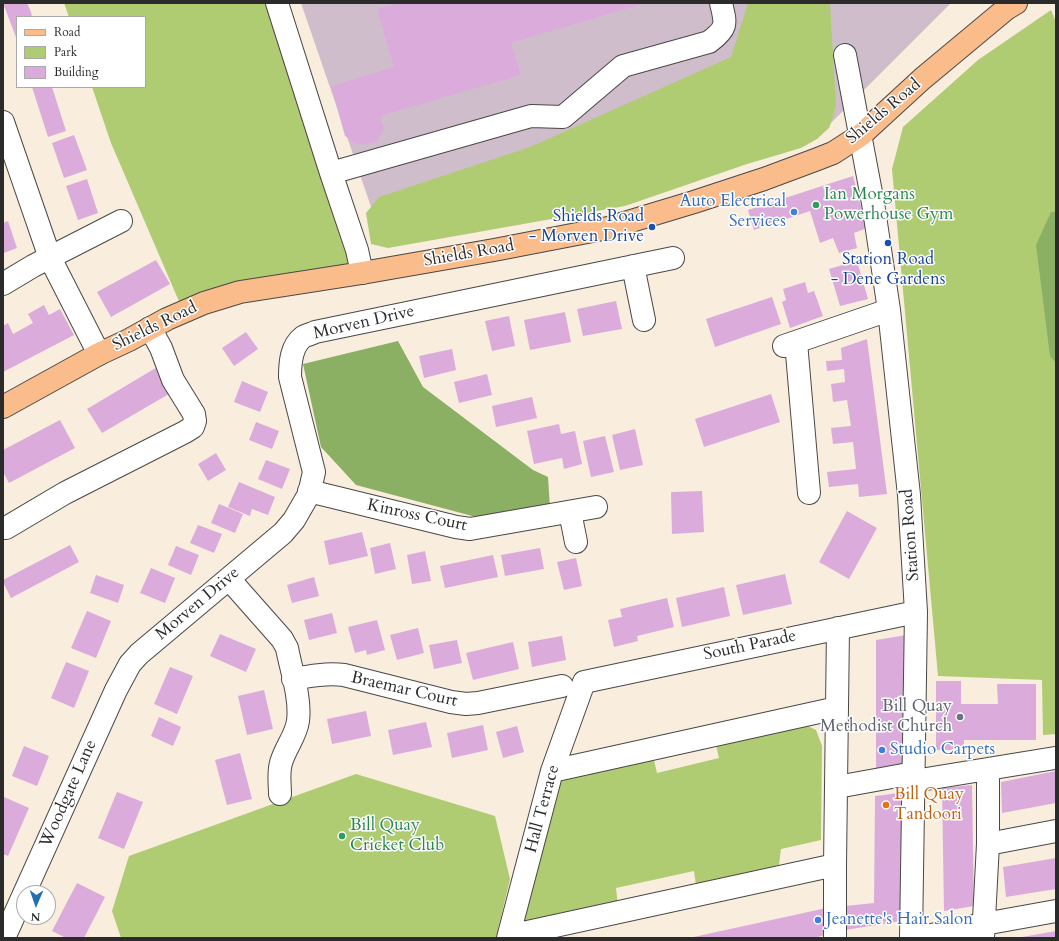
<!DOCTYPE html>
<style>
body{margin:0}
#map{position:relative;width:1059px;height:941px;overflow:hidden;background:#f9edde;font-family:Cardo,serif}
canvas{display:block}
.frame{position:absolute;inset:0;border:4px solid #2b2b2b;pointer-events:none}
.legend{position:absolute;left:16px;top:16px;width:130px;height:72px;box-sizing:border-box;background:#fff;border:1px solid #aaa;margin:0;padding:5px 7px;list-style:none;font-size:12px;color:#2b2b2b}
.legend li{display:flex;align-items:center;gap:8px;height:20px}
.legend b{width:20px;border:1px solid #aaa}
.north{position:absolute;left:16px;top:885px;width:40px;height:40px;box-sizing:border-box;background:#fff;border:1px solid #aaa;border-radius:50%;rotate:182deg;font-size:11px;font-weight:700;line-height:16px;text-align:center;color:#2b2b2b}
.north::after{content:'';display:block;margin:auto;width:14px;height:18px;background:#1f6fb2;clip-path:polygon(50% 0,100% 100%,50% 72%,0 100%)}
</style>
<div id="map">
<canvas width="1059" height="941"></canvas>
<div class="frame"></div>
<ul class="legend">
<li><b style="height:5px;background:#fabc8b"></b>Road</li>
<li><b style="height:11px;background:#afcc72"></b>Park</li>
<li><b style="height:11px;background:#dbacdb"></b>Building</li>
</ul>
<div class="north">N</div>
</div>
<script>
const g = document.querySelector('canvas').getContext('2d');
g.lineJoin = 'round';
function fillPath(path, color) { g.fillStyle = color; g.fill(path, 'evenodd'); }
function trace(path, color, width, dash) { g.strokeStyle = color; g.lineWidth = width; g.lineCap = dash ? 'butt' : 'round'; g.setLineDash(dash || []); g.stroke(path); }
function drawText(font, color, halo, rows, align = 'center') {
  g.font = font + ' Cardo,serif'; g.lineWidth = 3; g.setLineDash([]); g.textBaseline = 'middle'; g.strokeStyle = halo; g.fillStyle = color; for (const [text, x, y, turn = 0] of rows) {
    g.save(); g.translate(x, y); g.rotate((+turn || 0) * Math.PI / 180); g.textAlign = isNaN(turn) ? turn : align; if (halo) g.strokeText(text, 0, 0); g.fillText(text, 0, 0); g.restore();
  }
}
fillPath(new Path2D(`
 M301 3H951L829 125 380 233Z`), '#d0bdcc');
fillPath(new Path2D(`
 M64 3H267L356 268 181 306 111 143 92 87H145V17H69Z
 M748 3H830L836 105 833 117 829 128 817 139 801 148 747 164 625 206 388 248 371 244 366 213 379 197 530 147 731 57Z
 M1051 10 1056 22V734L1043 735 1042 680 938 676 892 169 903 127 978 60Z
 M804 724 816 730 822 746 821 840 781 849 779 865 696 885 694 871 616 888 618 906 521 925 558 776 653 756 657 773 719 758 716 745Z
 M356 774 495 816 510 879 496 938H121L112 911 129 856Z`), '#afcc72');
fillPath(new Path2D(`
 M1051 212H1056V363L1050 356 1036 245Z
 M398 341 423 387 533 470 548 477 550 508 476 517 356 485 321 447 303 364Z`), '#8bb064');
fillPath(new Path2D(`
 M3 3H27L31 12 32 17H17V40Z
 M396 3H646L511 43 521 75 380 116 384 130 377 141 367 144H357L345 136 331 86 394 67 377 9Z
 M32 87H52L66 131 48 137Z
 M74 135 87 170 64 178 52 143Z
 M853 176 867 228 854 233 857 248 839 253 833 238 820 243 810 211 754 230 748 210Z
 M87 179 98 213 78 220 66 186Z
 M8 221 17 248 4 253 3 223Z
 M156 260 170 284 111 317 97 292Z
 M857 261 868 299 840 306 829 269Z
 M805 282 808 293 814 291 823 316 790 328 782 302 786 300 783 289Z
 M772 297 781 324 715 347 706 319Z
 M616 301 622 329 583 336 577 309Z
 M44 305 49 315 60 309 74 335 3 372V326L8 323 13 334 33 323 28 314Z
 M565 312 571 342 530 350 524 320Z
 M509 316 515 346 492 351 485 321Z
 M246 332 258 349 234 366 222 348Z
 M867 339 887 494 859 497 858 484 829 487 827 472 856 469 853 442 833 444 831 428 851 426 847 400 833 402 832 392 831 384 845 382 844 369 827 371 826 361 842 360 841 348Z
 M452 349 456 370 424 378 419 356Z
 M159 366 174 391 102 433 87 409Z
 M487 374 492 395 459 403 454 382Z
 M242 381 268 392 260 412 234 402Z
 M771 394 780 422 704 447 695 419Z
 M532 397 537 418 496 427 492 406Z
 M60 420 75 448 9 483 3 472V450Z
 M256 422 279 431 272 449 249 440Z
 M559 424 561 434 575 431 582 464 564 469 562 458 534 464 527 431Z
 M635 429 643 465 620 470 612 435Z
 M605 436 614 472 591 477 583 441Z
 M216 453 226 470 208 481 198 464Z
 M266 460 290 469 282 489 258 479Z
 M239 482 275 497 268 515 252 509 250 516 228 507Z
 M702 491 704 532 672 534 671 492Z
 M219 504 243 514 235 533 211 523Z
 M847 511 877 528 849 579 819 562Z
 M198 525 222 534 214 553 190 543Z
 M362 532 368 556 329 565 324 541Z
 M390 543 396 569 375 574 370 548Z
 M70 545 79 562 11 598 3 582V580Z
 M176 546 199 555 191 575 168 565Z
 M540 548 544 569 505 576 501 555Z
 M425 551 431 581 412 584 407 555Z
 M493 555 498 577 445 588 440 566Z
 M576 558 582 586 564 590 557 562Z
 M151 568 175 578 165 603 140 593Z
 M785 574 792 604 743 615 736 585Z
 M96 575 124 585 118 603 90 593Z
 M314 577 319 596 292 603 287 585Z
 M724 587 730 616 682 627 676 598Z
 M667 598 674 627 637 636 638 641 614 647 608 620 622 617 620 609Z
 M87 611 111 621 96 658 71 648Z
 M332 613 337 633 309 640 304 620Z
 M377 620 385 650 367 655 366 650 355 653 348 627Z
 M418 628 424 653 397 660 390 635Z
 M220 634 256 649 246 672 210 656Z
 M907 635 906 763 876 768V640Z
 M562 636 566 660 532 667 528 642Z
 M457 640 462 663 434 669 429 645Z
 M513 642 519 669 473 680 466 653Z
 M66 662 89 671 74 708 51 698Z
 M170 667 193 676 177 714 154 704Z
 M936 681H961V704H998L997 684H1036V740H964V750H936Z
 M264 690 273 729 247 735 238 696Z
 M366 711 371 736 332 744 327 719Z
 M159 717 181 727 173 746 151 736Z
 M426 722 432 747 393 755 388 730Z
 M483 725 488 750 452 758 447 733Z
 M517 726 524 752 503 758 496 732Z
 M24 746 49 756 37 786 12 776Z
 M240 753 252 799 227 805 215 760Z
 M1056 771V803L1002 813 1001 782Z
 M972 785 974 906 944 911 942 788Z
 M117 792 143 802 124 849 98 838Z
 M908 792 907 920 845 930V906L874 903 875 796Z
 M4 797 29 808 8 856 3 854Z
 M1056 858V889L1006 897 1003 867Z
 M77 883 105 897 84 938H66L52 931Z
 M831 907 830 934 813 938H689Z
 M1056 931V938H1022V937Z`), '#dbacdb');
const minor = new Path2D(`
 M277 3 331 173 357 250 362 273
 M845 55 873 203 889 310 909 495 916 612 911 938
 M3 122 50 258 99 354
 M331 173 531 116 563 117 623 66 709 42C728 28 726 24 721 3
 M633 266 644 320
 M3 284 33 266 121 221
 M796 342 809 493
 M784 346 889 310
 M309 491 456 527 470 529 596 507
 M570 512 576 542
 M6 528 65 493 185 432 193 427 195 421 194 414 173 380 161 348 150 328
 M229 579 282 639 287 648C291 670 301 698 298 721 296 736 285 748 281 763 278 773 280 784 280 794
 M293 679C310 676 327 673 344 675L451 702 466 704 478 703 562 686
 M552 771 837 708
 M914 781 1055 758
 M837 787 914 773
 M988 844 1056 831
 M509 936 835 865
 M4 938 116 690 130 664 139 654 283 533 294 520 309 494 314 472 290 377C290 363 291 346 303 337 306 335 312 334 315 332L673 258
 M508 938 552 771 584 682 916 612
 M835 938V865L838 628
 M917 938 984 924 1056 911
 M983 938 988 844V769`);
const major = new Path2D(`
 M3 407 99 354 129 340 167 319 204 303 240 292 362 273 494 250 608 228 694 202 764 179 815 160 833 153 861 135 922 79 1006 9 1016 3`);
trace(minor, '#4a4846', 24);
trace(major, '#4a4846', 24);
trace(minor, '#fff', 22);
trace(major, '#fabc8b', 22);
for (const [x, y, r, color] of [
 [816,205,4,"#2e9e5b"],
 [794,212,4,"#3f7fe0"],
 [652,227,4,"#1a4fb4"],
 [888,243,4,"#1a4fb4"],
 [960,717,4,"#6b7280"],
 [882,750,4,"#3f7fe0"],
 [886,805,4,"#e8710a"],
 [342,836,4,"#2e9e5b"],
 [818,920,4,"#3f7fe0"]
]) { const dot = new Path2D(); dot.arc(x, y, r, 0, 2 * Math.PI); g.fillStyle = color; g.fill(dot); trace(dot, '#fff', 1.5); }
drawText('17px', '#2b2b2b', '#fff', [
 ["Shields Road",884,112,-40],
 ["Shields Road",469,254,-10],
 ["Morven Drive",364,323,-13],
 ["Shields Road",155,327,-26],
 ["Kinross Court",417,516,12],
 ["Station Road",911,535,-94],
 ["Morven Drive",198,604,-40],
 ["South Parade",750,646,-12],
 ["Braemar Court",404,690,13],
 ["Woodgate Lane",69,794,-66],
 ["Hall Terrace",543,809,-75]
]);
drawText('17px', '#27864d', '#fff', [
 ["Ian Morgans",824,195],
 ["Powerhouse Gym",824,215],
 ["Bill Quay",350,826],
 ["Cricket Club",350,846]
], 'left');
drawText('17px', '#366cbe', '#fff', [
 ["Auto Electrical",786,202,"right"],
 ["Services",786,222,"right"],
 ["Studio Carpets",890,750],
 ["Jeanette's Hair Salon",826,920]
], 'left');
drawText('17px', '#164399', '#fff', [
 ["Shields Road",644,217],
 ["- Morven Drive",644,237],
 ["Station Road",888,260,"center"],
 ["- Dene Gardens",888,280,"center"]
], 'right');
drawText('17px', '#5b616d', '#fff', [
 ["Bill Quay",952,707],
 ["Methodist Church",952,727]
], 'right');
drawText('17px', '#c56008', '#fff', [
 ["Bill Quay",894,795],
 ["Tandoori",894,815]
], 'left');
</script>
